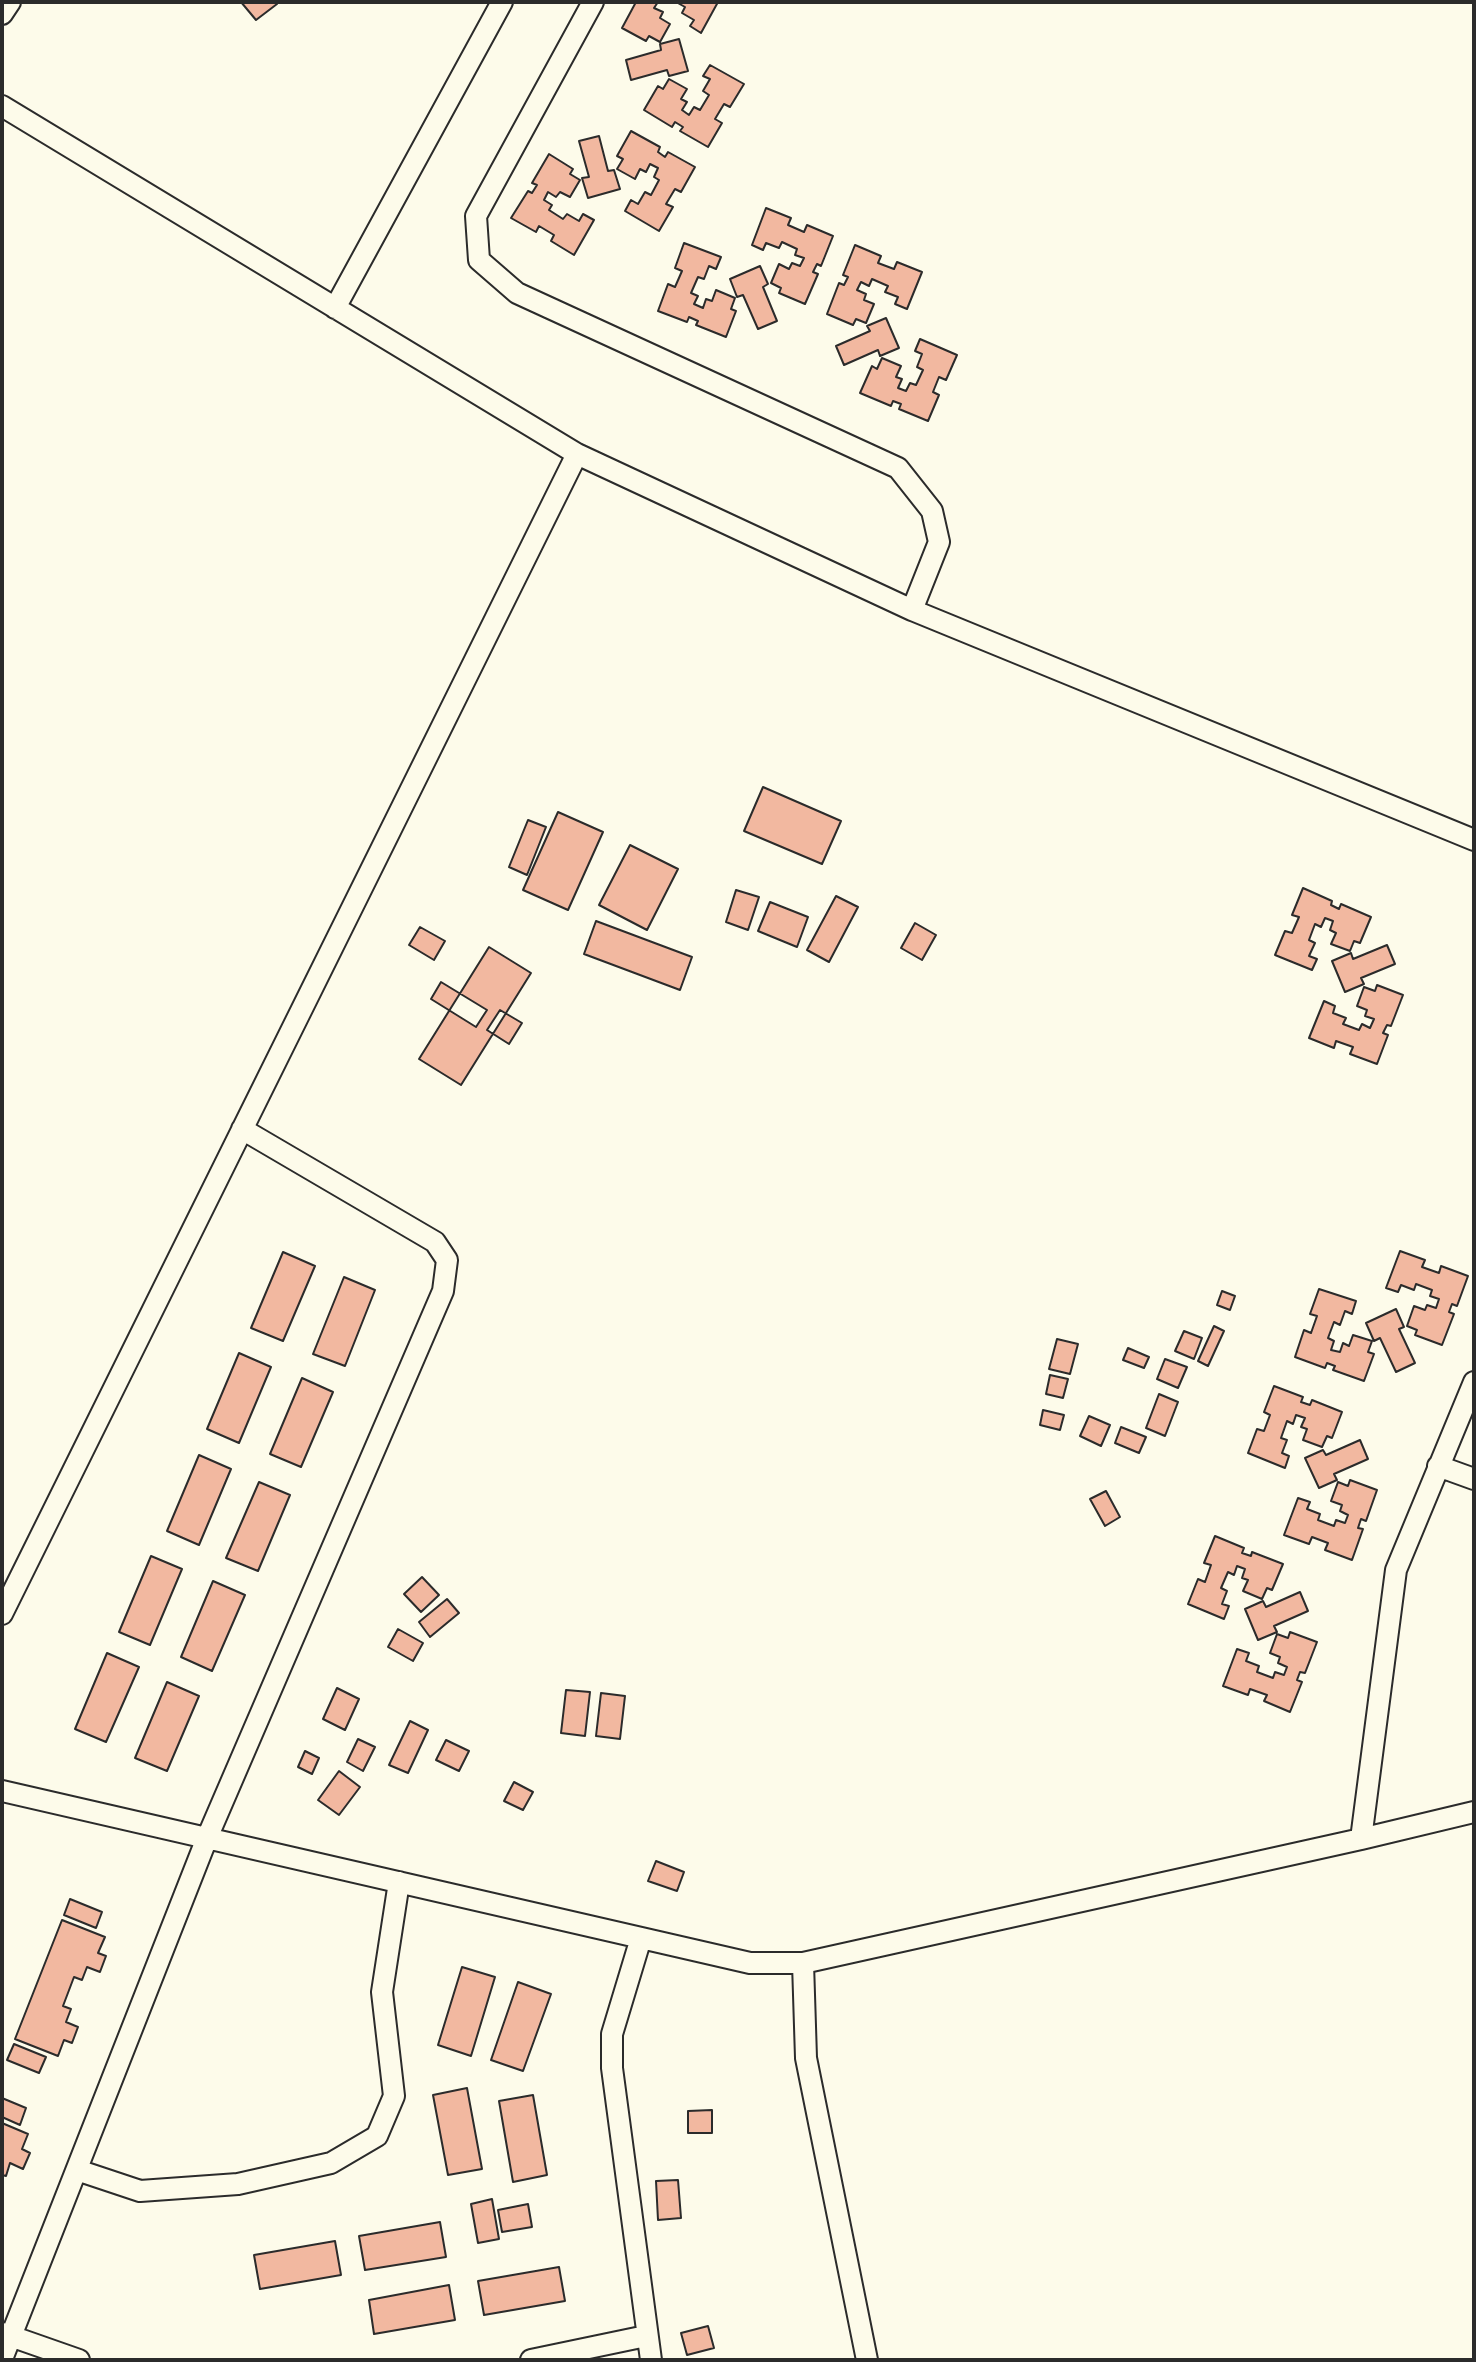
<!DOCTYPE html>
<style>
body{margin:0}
#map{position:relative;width:1476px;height:2362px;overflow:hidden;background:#fdfbea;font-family:"DejaVu Sans",sans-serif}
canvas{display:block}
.frame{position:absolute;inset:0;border:4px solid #2b2b2b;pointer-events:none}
</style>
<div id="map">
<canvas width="1476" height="2362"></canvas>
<div class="frame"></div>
</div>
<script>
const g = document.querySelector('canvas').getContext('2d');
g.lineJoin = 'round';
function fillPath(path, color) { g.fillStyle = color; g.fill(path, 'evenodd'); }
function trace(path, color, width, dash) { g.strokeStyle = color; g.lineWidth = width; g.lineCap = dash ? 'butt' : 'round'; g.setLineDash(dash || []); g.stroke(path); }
const building = new Path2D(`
 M241 2H275L277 4 256 20Z
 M636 2H658L654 8 663 12 660 18 670 24 660 42 649 36 646 41 622 28Z
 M676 2H718L701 33 690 26 694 20 682 13 685 7Z
 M679 39 688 71 669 76 667 70 631 80 626 60 661 50 660 44Z
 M710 65 744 84 730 107 724 104 715 119 722 123 708 147 680 131 683 127 675 122 672 127 644 110 658 86 663 89 669 79 687 89 681 99 687 102 682 110 689 115 694 107 700 110 709 95 703 91 710 79 703 76Z
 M631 131 660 147 658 152 665 157 668 152 695 167 681 192 675 189 666 204 673 207 659 231 625 211 631 200 638 204 645 192 651 195 659 180 654 177 658 168 650 164 646 172 640 169 635 179 617 169 623 159 617 156Z
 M599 136 608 171 614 170 620 189 588 198 582 178 589 177 579 141Z
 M549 154 573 169 570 174 580 180 570 197 560 192 556 197 548 192 544 200 552 205 549 210 563 219 567 214 579 221 583 214 594 220 574 255 551 241 554 235 539 226 536 232 511 218 528 191 532 193 537 185 532 183Z
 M766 208 791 218 788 225 804 232 807 225 833 236 821 266 817 264 813 272 818 274 805 304 779 293 781 288 771 283 779 264 789 269 792 263 800 266 804 258 795 255 797 249 782 242 779 248 766 243 763 250 752 245Z
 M684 243 721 257 716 269 709 266 704 279 698 277 691 293 698 296 694 304 703 308 706 299 712 301 716 290 735 298 731 309 736 311 726 337 696 325 698 321 689 317 687 322 658 311 668 284 675 287 682 271 675 268Z
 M855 245 881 256 878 263 894 269 897 262 922 272 907 309 895 304 898 297 885 292 888 286 872 279 869 286 861 282 857 290 866 294 864 300 874 304 866 323 856 319 853 325 827 314 839 283 844 285 848 277 843 275Z
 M760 266 768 284 763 287 777 321 758 329 743 295 737 297 730 279Z
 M886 318 899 348 880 356 878 350 844 365 836 346 870 331 867 326Z
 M920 339 957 355 946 380 939 377 933 392 939 395 928 421 899 409 901 404 893 401 891 406 860 393 872 366 877 369 882 358 901 366 896 377 902 379 898 388 906 391 910 383 916 385 923 370 917 367 922 354 915 351Z
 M763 787 841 821 822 864 744 831Z
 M558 812 603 832 568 910 523 890Z
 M528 820 546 827 527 875 509 867Z
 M630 845 678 869 647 930 599 905Z
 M1303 888 1332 901 1331 905 1339 909 1341 904 1371 917 1360 943 1354 941 1350 951 1331 944 1336 933 1330 930 1333 921 1325 918 1321 927 1315 924 1309 940 1315 943 1309 956 1317 959 1312 970 1275 955 1285 931 1292 933 1299 917 1292 915Z
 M736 890 759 897 748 930 726 922Z
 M836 896 858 907 829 962 807 950Z
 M770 902 808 917 797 947 758 931Z
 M596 921 692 957 680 990 584 954Z
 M915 923 936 935 922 960 901 948Z
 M420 927 445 941 434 960 409 945Z
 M1387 945 1395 964 1361 978 1364 984 1345 992 1332 961 1351 953 1353 959Z
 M489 947 531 973 461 1085 419 1059Z
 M441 982 487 1010 476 1027 431 999Z
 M1377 985 1403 995 1391 1026 1387 1025 1383 1033 1388 1035 1377 1064 1350 1054 1353 1047 1336 1041 1334 1048 1309 1038 1324 1001 1335 1006 1333 1013 1346 1018 1343 1024 1359 1030 1362 1024 1370 1028 1374 1019 1365 1016 1367 1010 1357 1006 1364 987 1375 991Z
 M500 1010 522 1023 509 1044 487 1030Z
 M1400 1251 1425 1260 1422 1267 1439 1273 1441 1266 1468 1276 1457 1306 1452 1304 1449 1312 1454 1314 1442 1345 1415 1335 1417 1330 1407 1326 1414 1306 1425 1310 1427 1305 1436 1308 1439 1299 1430 1296 1432 1290 1416 1284 1414 1290 1401 1285 1398 1292 1386 1288Z
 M283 1252 315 1266 283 1341 251 1328Z
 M344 1277 375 1290 345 1366 313 1354Z
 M1319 1289 1356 1301 1352 1314 1345 1311 1340 1325 1334 1322 1328 1338 1334 1341 1331 1350 1340 1352 1343 1343 1349 1346 1353 1335 1372 1341 1368 1352 1374 1354 1364 1381 1333 1370 1335 1366 1327 1363 1325 1368 1295 1357 1304 1330 1311 1333 1317 1316 1310 1314Z
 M1222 1291 1235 1296 1230 1310 1217 1305Z
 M1396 1309 1404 1327 1399 1329 1415 1363 1396 1372 1380 1338 1374 1341 1366 1323Z
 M1214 1326 1224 1331 1208 1366 1198 1361Z
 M1184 1331 1202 1338 1194 1359 1175 1351Z
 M1057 1339 1078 1344 1070 1374 1049 1369Z
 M1128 1348 1149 1357 1144 1368 1123 1360Z
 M239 1353 271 1367 239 1443 207 1429Z
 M1165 1359 1187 1367 1178 1388 1157 1379Z
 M1050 1375 1068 1379 1063 1398 1046 1394Z
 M302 1378 333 1392 301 1467 270 1454Z
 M1274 1386 1303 1397 1301 1402 1310 1405 1312 1400 1342 1412 1332 1438 1327 1436 1322 1447 1303 1440 1307 1429 1301 1427 1305 1418 1296 1415 1293 1424 1287 1421 1281 1438 1287 1440 1282 1453 1289 1456 1285 1468 1248 1453 1257 1429 1264 1431 1270 1415 1264 1412Z
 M1159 1394 1178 1402 1165 1436 1146 1428Z
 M1043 1410 1064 1415 1060 1430 1040 1425Z
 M1089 1416 1110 1425 1101 1446 1080 1436Z
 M1121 1427 1146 1437 1139 1453 1115 1443Z
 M1360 1440 1368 1459 1334 1474 1337 1480 1319 1488 1305 1458 1323 1450 1326 1455Z
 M199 1455 231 1469 199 1545 167 1531Z
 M1350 1480 1377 1490 1366 1521 1361 1519 1358 1528 1363 1529 1352 1560 1325 1550 1328 1543 1312 1537 1309 1544 1284 1535 1298 1498 1310 1502 1307 1509 1320 1514 1318 1520 1334 1526 1336 1520 1345 1523 1348 1515 1340 1511 1342 1505 1331 1501 1338 1482 1348 1486Z
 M259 1482 290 1495 258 1571 226 1558Z
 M1106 1491 1120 1517 1105 1526 1090 1499Z
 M1215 1536 1244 1548 1242 1553 1251 1556 1252 1552 1283 1564 1272 1590 1267 1588 1262 1599 1243 1591 1248 1580 1242 1578 1245 1569 1237 1566 1234 1575 1228 1572 1221 1588 1227 1591 1222 1604 1229 1606 1224 1619 1188 1604 1198 1579 1205 1582 1211 1565 1204 1563Z
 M151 1556 182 1569 150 1645 119 1632Z
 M422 1577 439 1595 421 1612 404 1594Z
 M213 1581 245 1595 212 1671 181 1657Z
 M1300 1592 1308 1611 1274 1626 1277 1632 1258 1640 1245 1609 1263 1601 1266 1607Z
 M447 1599 459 1613 430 1637 419 1622Z
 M398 1629 423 1643 413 1661 388 1647Z
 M1290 1632 1317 1642 1305 1673 1300 1672 1297 1680 1302 1682 1290 1712 1264 1701 1267 1695 1250 1689 1248 1695 1223 1686 1237 1649 1249 1653 1246 1661 1259 1666 1257 1672 1273 1678 1275 1672 1284 1675 1287 1667 1278 1663 1280 1657 1270 1653 1277 1634 1288 1638Z
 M107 1653 139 1667 106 1742 75 1729Z
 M167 1682 199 1696 167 1771 135 1758Z
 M337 1688 359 1699 345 1730 323 1719Z
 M566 1690 590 1692 585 1736 561 1733Z
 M601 1693 625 1696 620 1739 596 1736Z
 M410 1721 428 1730 408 1773 389 1765Z
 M358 1739 375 1747 363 1771 347 1762Z
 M446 1740 469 1751 459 1771 436 1760Z
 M305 1751 319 1758 312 1774 298 1767Z
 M339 1771 360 1787 339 1815 318 1800Z
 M514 1782 533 1792 523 1810 504 1801Z
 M656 1861 684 1872 677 1891 648 1881Z
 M70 1899 102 1912 96 1928 64 1915Z
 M62 1920 105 1937 98 1953 106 1956 100 1972 87 1967 82 1980 74 1977 63 2006 71 2009 66 2022 78 2027 72 2043 64 2040 58 2056 15 2039Z
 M462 1967 495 1977 471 2056 438 2045Z
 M518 1982 551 1994 523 2071 491 2060Z
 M14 2044 46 2057 39 2073 7 2060Z
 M467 2088 482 2169 448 2175 433 2095Z
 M533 2095 547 2175 513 2182 499 2101Z
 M2 2098 26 2108 20 2125 2 2117Z
 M712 2110V2133H688V2111Z
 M2 2123 28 2134 22 2149 30 2153 23 2169 10 2163 6 2176 2 2175Z
 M678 2180 681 2218 658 2220 656 2181Z
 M492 2199 499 2239 478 2243 471 2204Z
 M528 2204 532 2227 502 2232 498 2210Z
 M440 2222 446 2257 365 2270 359 2236Z
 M335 2241 341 2275 260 2289 254 2255Z
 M559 2267 565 2301 484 2315 478 2281Z
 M449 2285 455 2320 374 2334 369 2300Z
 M708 2326 714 2348 687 2355 681 2333Z`);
fillPath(building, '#f2b8a0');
trace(building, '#2b2b2b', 2);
const minor = new Path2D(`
 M593 2 476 216 479 260 517 293 898 468 932 511 939 542 912 610
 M2 14 10 2
 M2 106 577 454 912 610 1474 840
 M335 308 502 2
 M1438 1466 1474 1479
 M2 1614 577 454
 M2 1791 750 1963H803L1361 1839 1396 1570 1474 1382
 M1361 1839 1474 1812
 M641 1938 612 2034V2068L651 2360
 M803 1963 806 2058 867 2360
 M77 2170 140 2191 238 2184 331 2163 377 2136 394 2096 382 1992 399 1882
 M2 2333 79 2360
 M2 2359 207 1838 443 1291 447 1260 435 1242 242 1129
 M531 2360 646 2336`);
trace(minor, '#2b2b2b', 24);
trace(minor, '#fdfbea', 20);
</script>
